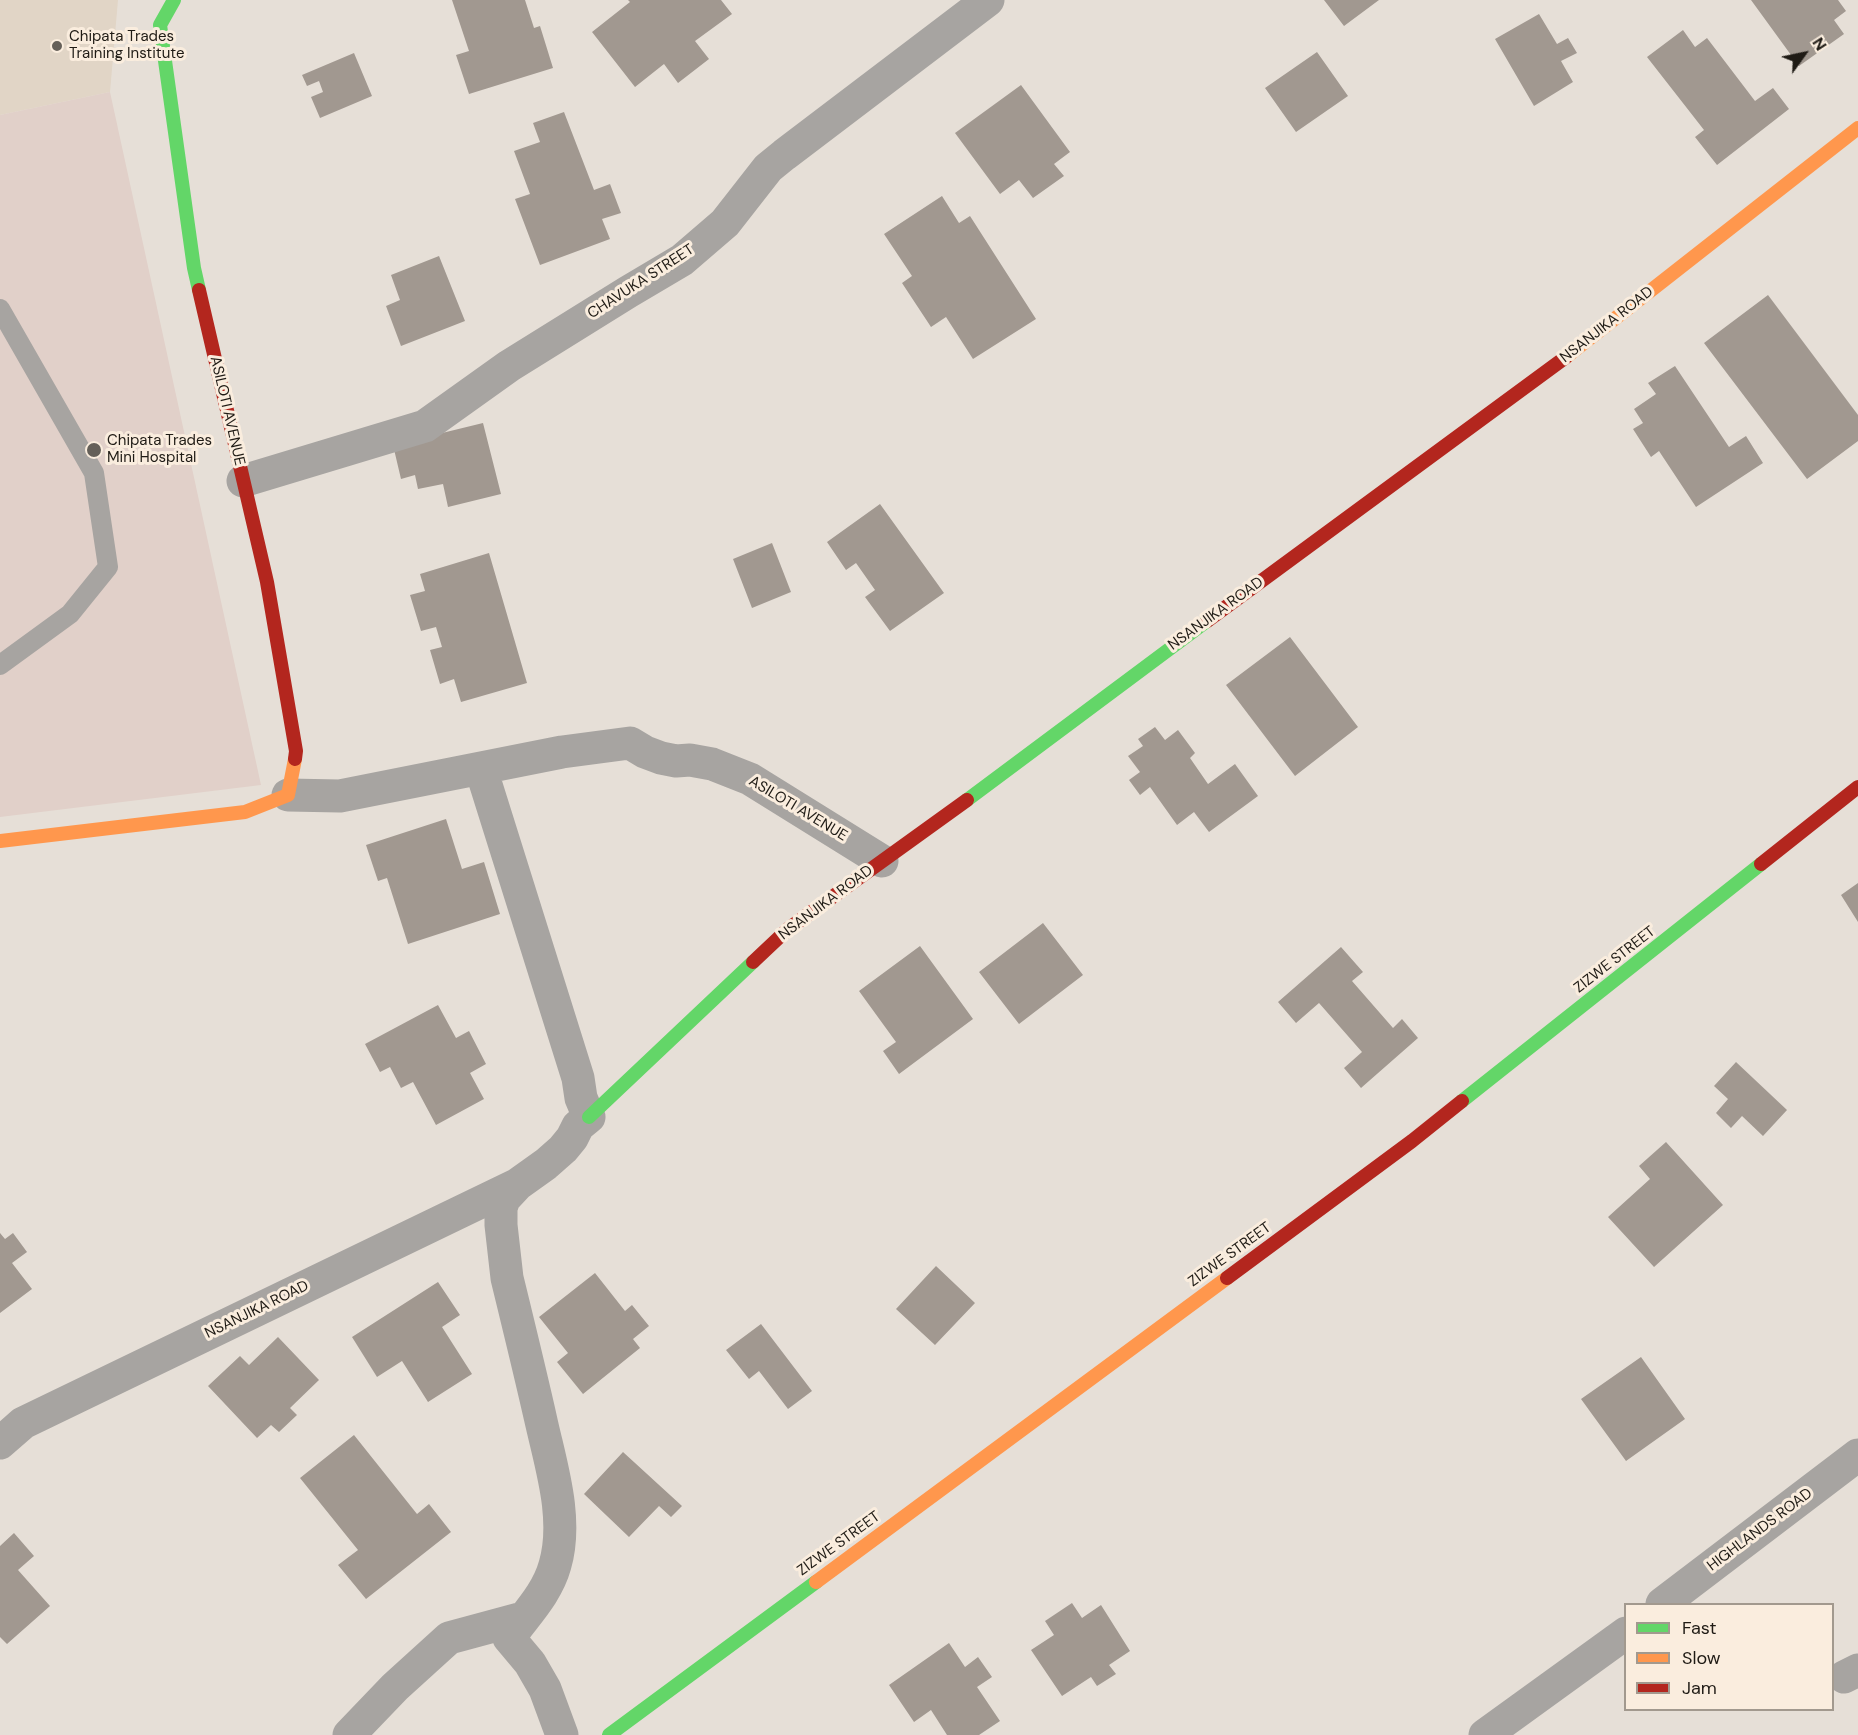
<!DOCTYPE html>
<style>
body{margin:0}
#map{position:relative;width:1858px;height:1735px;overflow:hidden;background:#e6dfd7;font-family:"DM Sans",sans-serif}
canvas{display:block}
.legend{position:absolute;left:1624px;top:1603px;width:210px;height:108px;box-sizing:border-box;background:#faedde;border:2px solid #a2998e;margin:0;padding:8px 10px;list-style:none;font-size:18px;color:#1f1b15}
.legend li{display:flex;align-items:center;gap:12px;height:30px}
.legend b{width:30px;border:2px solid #a2998e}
.north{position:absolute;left:1774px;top:24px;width:60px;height:60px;-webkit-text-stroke:4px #faedde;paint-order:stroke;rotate:57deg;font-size:16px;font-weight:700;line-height:24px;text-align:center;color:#1f1b15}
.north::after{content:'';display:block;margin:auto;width:21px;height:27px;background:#1f1b15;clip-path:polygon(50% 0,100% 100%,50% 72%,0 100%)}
</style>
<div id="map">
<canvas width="1858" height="1735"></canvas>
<ul class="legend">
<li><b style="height:8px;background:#63d668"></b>Fast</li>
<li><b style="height:8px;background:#ff974d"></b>Slow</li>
<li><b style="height:8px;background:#b3261e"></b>Jam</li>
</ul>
<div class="north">N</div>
</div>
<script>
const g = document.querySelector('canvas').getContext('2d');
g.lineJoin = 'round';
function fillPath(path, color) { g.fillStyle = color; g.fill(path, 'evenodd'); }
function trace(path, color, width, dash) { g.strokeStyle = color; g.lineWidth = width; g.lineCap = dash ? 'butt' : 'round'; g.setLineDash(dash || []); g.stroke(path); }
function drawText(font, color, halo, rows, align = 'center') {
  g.font = font + ' "DM Sans",sans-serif'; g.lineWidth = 6; g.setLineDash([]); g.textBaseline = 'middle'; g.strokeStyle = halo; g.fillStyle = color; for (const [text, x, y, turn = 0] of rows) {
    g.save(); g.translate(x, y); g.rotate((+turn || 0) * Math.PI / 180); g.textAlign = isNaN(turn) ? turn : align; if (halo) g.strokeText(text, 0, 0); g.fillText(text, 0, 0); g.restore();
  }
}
fillPath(new Path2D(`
 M0 0H118L110 92 0 115Z`), '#e1d5c6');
fillPath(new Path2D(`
 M110 92 261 785 0 817V115Z`), '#e1d0c9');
fillPath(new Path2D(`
 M452 0H525L534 28 540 26 553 68 469 94 456 55 469 51Z
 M628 0H721L732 14 695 41 709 59 678 83 664 64 635 87 592 32 630 2Z
 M1324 0H1379L1344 26Z
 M1751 0H1838L1846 11 1834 20 1844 34 1799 66Z
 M1539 14 1557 44 1568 38 1577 53 1561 61 1573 82 1534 106 1495 39Z
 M1683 30 1695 47 1707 38 1755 101 1773 88 1789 109 1717 165 1695 137 1704 130 1647 57Z
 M1317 52 1348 96 1296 132 1265 88Z
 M354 53 372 96 320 118 311 97 323 92 319 81 307 86 302 75Z
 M1021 85 1070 152 1054 164 1064 176 1033 198 1019 180 1000 194 955 133Z
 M564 112 594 190 610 184 621 213 602 219 610 239 540 265 515 199 530 194 514 151 540 142 533 123Z
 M942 196 959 223 970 216 1036 319 973 359 946 317 931 327 902 283 912 276 884 234Z
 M439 256 465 321 401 346 386 306 400 300 391 275Z
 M1768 295 1858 415V441L1807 479 1704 343Z
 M1675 366 1729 447 1746 436 1763 463 1696 507 1659 451 1651 457 1633 429 1643 423 1634 409 1656 394 1648 383Z
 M483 423 501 494 448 507 443 484 418 489 415 475 401 479 393 445Z
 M880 504 944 593 890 631 865 597 875 590 856 563 846 570 827 542Z
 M772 543 791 592 752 608 733 559Z
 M489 553 527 683 461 702 454 679 440 684 430 650 442 647 436 627 421 631 410 595 425 591 420 574Z
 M1290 637 1358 727 1295 776 1226 685Z
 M1155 727 1165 740 1178 730 1195 753 1190 758 1208 784 1235 764 1258 796 1209 832 1194 812 1177 825 1150 787 1140 795 1129 780 1140 772 1128 756 1143 746 1138 739Z
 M446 819 462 869 484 862 500 914 408 944 387 878 378 881 366 845Z
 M1858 883V922L1841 895Z
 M1043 923 1083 975 1019 1024 979 972Z
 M920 946 973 1019 899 1074 883 1051 896 1042 859 991Z
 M1341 947 1363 972 1352 981 1393 1028 1402 1019 1418 1038 1361 1088 1344 1068 1362 1052 1319 1003 1296 1023 1278 1002Z
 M438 1005 456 1038 469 1031 486 1064 470 1073 484 1099 436 1125 413 1082 401 1088 390 1067 380 1072 365 1044Z
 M1736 1062 1787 1110 1763 1136 1742 1116 1731 1128 1716 1113 1728 1099 1714 1086Z
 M1666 1142 1723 1205 1654 1267 1608 1217 1650 1179 1639 1166Z
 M0 1233 5 1239 13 1233 27 1252 12 1263 32 1289 0 1313Z
 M936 1266 975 1303 935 1345 896 1309Z
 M595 1273 625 1311 632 1305 649 1326 633 1339 640 1348 583 1394 557 1362 568 1353 539 1317Z
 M438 1282 460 1315 442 1327 472 1374 428 1402 402 1361 377 1377 352 1337Z
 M761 1324 812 1391 788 1409 759 1371 749 1379 726 1350Z
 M278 1337 319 1380 290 1408 297 1415 279 1432 271 1425 257 1438 208 1386 240 1356 249 1365Z
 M1641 1357 1685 1419 1626 1461 1581 1399Z
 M354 1435 417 1514 429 1504 451 1532 366 1599 338 1565 358 1550 300 1478Z
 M623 1452 682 1506 671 1517 659 1506 629 1537 584 1494Z
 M14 1533 34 1556 18 1570 50 1606 7 1644 0 1637V1546Z
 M1072 1603 1082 1618 1101 1605 1130 1651 1109 1665 1116 1674 1097 1686 1091 1677 1062 1696 1031 1650 1054 1635 1045 1621Z
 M949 1643 965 1667 978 1657 992 1677 977 1687 1000 1721 979 1735H947L931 1710 914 1722 889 1685Z`), '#a19890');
trace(new Path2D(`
 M0 309 94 473 108 567 70 614 0 665`), '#a7a4a1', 20);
trace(new Path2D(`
 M243 481 425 426 509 366 628 292 682 260 725 223 768 168 784 155 988 0
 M481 769 578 1078 581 1098 589 1117 578 1126 572 1138 563 1149 546 1164 518 1184 504 1199 501 1208V1225L507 1278C519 1327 531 1376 542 1425 552 1469 568 1520 555 1565 547 1594 526 1614 509 1638L530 1663 545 1689 562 1735
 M288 795 340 796 562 752 630 743 645 752 661 758 676 761 690 760 712 764 750 779 882 861
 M0 1443 23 1423 518 1184
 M1662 1604 1858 1455
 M1844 1677 1858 1670
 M349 1735 395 1687 449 1638 523 1618
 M1485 1735 1626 1633`), '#a7a4a1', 33);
trace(new Path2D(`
 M174 0 160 25 194 268 199 290
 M967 800 1207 621
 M1462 1101 1761 864
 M589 1117 753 962
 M609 1735 816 1582`), '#63d668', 14);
trace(new Path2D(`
 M1566 357 1858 128
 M0 841 245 812 288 795 295 759
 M816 1582 1227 1278`), '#ff974d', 14);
trace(new Path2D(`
 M199 290 267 582 296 751 295 759
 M1207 621 1566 357
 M1761 864 1858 787
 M753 962 788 929 967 800
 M1227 1278 1412 1141 1462 1101`), '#b3261e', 14);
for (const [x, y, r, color] of [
 [57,46,6,"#656059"],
 [94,450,8,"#656059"]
]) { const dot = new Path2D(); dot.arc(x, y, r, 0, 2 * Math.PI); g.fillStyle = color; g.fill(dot); trace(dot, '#faedde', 2); }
drawText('15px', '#1f1b15', '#faedde', [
 ["Chipata Trades",69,37],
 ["Training Institute",69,54],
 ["Chipata Trades",107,441],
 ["Mini Hospital",107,458]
], 'left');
drawText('15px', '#1f1b15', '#faedde', [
 ["CHAVUKA STREET",641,282,-33],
 ["NSANJIKA ROAD",1607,325,-38],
 ["ASILOTI AVENUE",227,411,77],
 ["NSANJIKA ROAD",1216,614,-36],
 ["ASILOTI AVENUE",798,809,31],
 ["NSANJIKA ROAD",826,903,-37],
 ["ZIZWE STREET",1615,960,-38],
 ["ZIZWE STREET",1230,1255,-36],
 ["NSANJIKA ROAD",257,1310,-26],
 ["HIGHLANDS ROAD",1760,1530,-37],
 ["ZIZWE STREET",839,1544,-36]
]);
</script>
